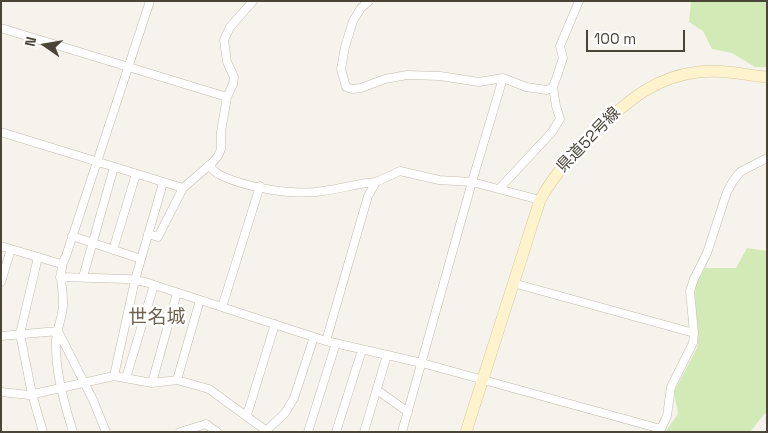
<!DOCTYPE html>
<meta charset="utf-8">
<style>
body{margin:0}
#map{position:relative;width:768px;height:433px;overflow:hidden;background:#f6f3ec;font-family:"Space Grotesk",sans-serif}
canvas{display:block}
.frame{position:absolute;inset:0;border:2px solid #4b4439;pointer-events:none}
.north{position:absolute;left:20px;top:20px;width:50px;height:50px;-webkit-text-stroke:4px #fff;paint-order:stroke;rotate:283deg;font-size:14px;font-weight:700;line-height:20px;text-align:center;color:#4b4439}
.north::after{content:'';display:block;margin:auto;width:18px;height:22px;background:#4b4439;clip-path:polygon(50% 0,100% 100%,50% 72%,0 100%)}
.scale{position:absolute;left:586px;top:30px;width:99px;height:22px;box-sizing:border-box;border:2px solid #4b4439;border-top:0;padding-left:6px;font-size:15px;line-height:18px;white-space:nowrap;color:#4b4439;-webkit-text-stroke:4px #fff;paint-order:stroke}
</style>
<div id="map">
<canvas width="768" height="433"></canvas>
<div class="frame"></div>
<div class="north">N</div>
<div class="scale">100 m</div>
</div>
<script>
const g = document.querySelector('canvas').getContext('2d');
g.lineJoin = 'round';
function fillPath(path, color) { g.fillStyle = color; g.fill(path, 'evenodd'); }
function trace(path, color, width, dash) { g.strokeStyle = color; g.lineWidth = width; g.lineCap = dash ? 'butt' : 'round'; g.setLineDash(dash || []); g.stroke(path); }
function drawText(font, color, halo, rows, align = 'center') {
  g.font = font + ' "Space Grotesk","Noto Sans JP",sans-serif'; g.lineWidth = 5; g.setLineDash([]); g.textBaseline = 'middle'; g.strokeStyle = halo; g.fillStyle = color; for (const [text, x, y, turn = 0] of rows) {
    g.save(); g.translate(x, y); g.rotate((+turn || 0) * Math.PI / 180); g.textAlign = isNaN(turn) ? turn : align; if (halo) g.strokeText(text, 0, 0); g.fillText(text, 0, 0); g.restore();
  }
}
fillPath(new Path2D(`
 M691 1H767V67H755L732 53 712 49 703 31 689 22Z
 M747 248 767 251V411L750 432H665L678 414 674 392 698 346 695 293 697 282 705 268H736Z`), '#d2eab5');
const street = new Path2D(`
 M369 1 361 8 353 21 345 47 341 69 346 87 352 89 361 88 385 79 407 75 440 76 479 82 503 78 526 87 547 90 553 87 557 76 563 58 560 46 579 1
 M1 28 227 97
 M1 132 183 188 212 163 218 156 221 149V132L227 97 233 84 234 77 227 62 224 40 230 27 253 1
 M209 165C212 169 216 173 220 175 247 188 294 196 323 191 341 189 358 183 376 182
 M499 189 552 132 560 119 556 106 553 87
 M148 234 158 237 183 188
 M72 236 141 259
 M1 246 61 264
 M113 250 136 174
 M38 257 20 334 32 394 43 432
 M60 277 128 279 145 282 326 341 422 363 661 429 667 416 671 387 693 343 694 333
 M83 277 114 167
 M1 282 11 249
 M513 283 694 333 690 291 694 279 707 253 727 192 733 181 740 172 767 158
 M222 307 260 186
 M1 336 58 331 93 400 106 432
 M326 341 368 196 376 182 400 171 439 180 472 182 540 200
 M114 376 135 280 163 183
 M126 378 154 285
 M177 380 200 300
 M152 383 177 293
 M377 390 408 412
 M1 392 29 395 114 376 152 383 177 380 209 389 268 432
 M247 415 275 324
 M73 432C64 402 55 372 56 340 57 327 64 314 63 302 63 285 57 272 66 256L150 1
 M180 432 206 424 217 432
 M265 432 285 413 294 398 314 337
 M308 432 336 343
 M336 432 362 350
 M364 432 387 355
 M402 432 472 182 503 78`);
const secondary = new Path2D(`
 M466 432 540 200C556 172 576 149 600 127 630 99 656 77 698 72 722 69 744 75 767 77`);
trace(street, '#c2bbae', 9);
trace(secondary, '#d6c79b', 12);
trace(street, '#fff', 8);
trace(secondary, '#fff3cd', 11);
drawText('16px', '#4b4439', '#fff', [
 ["県道52号線",589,140,-46]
]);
drawText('19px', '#6e6250', '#fff', [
 ["世名城",157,318]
]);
</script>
